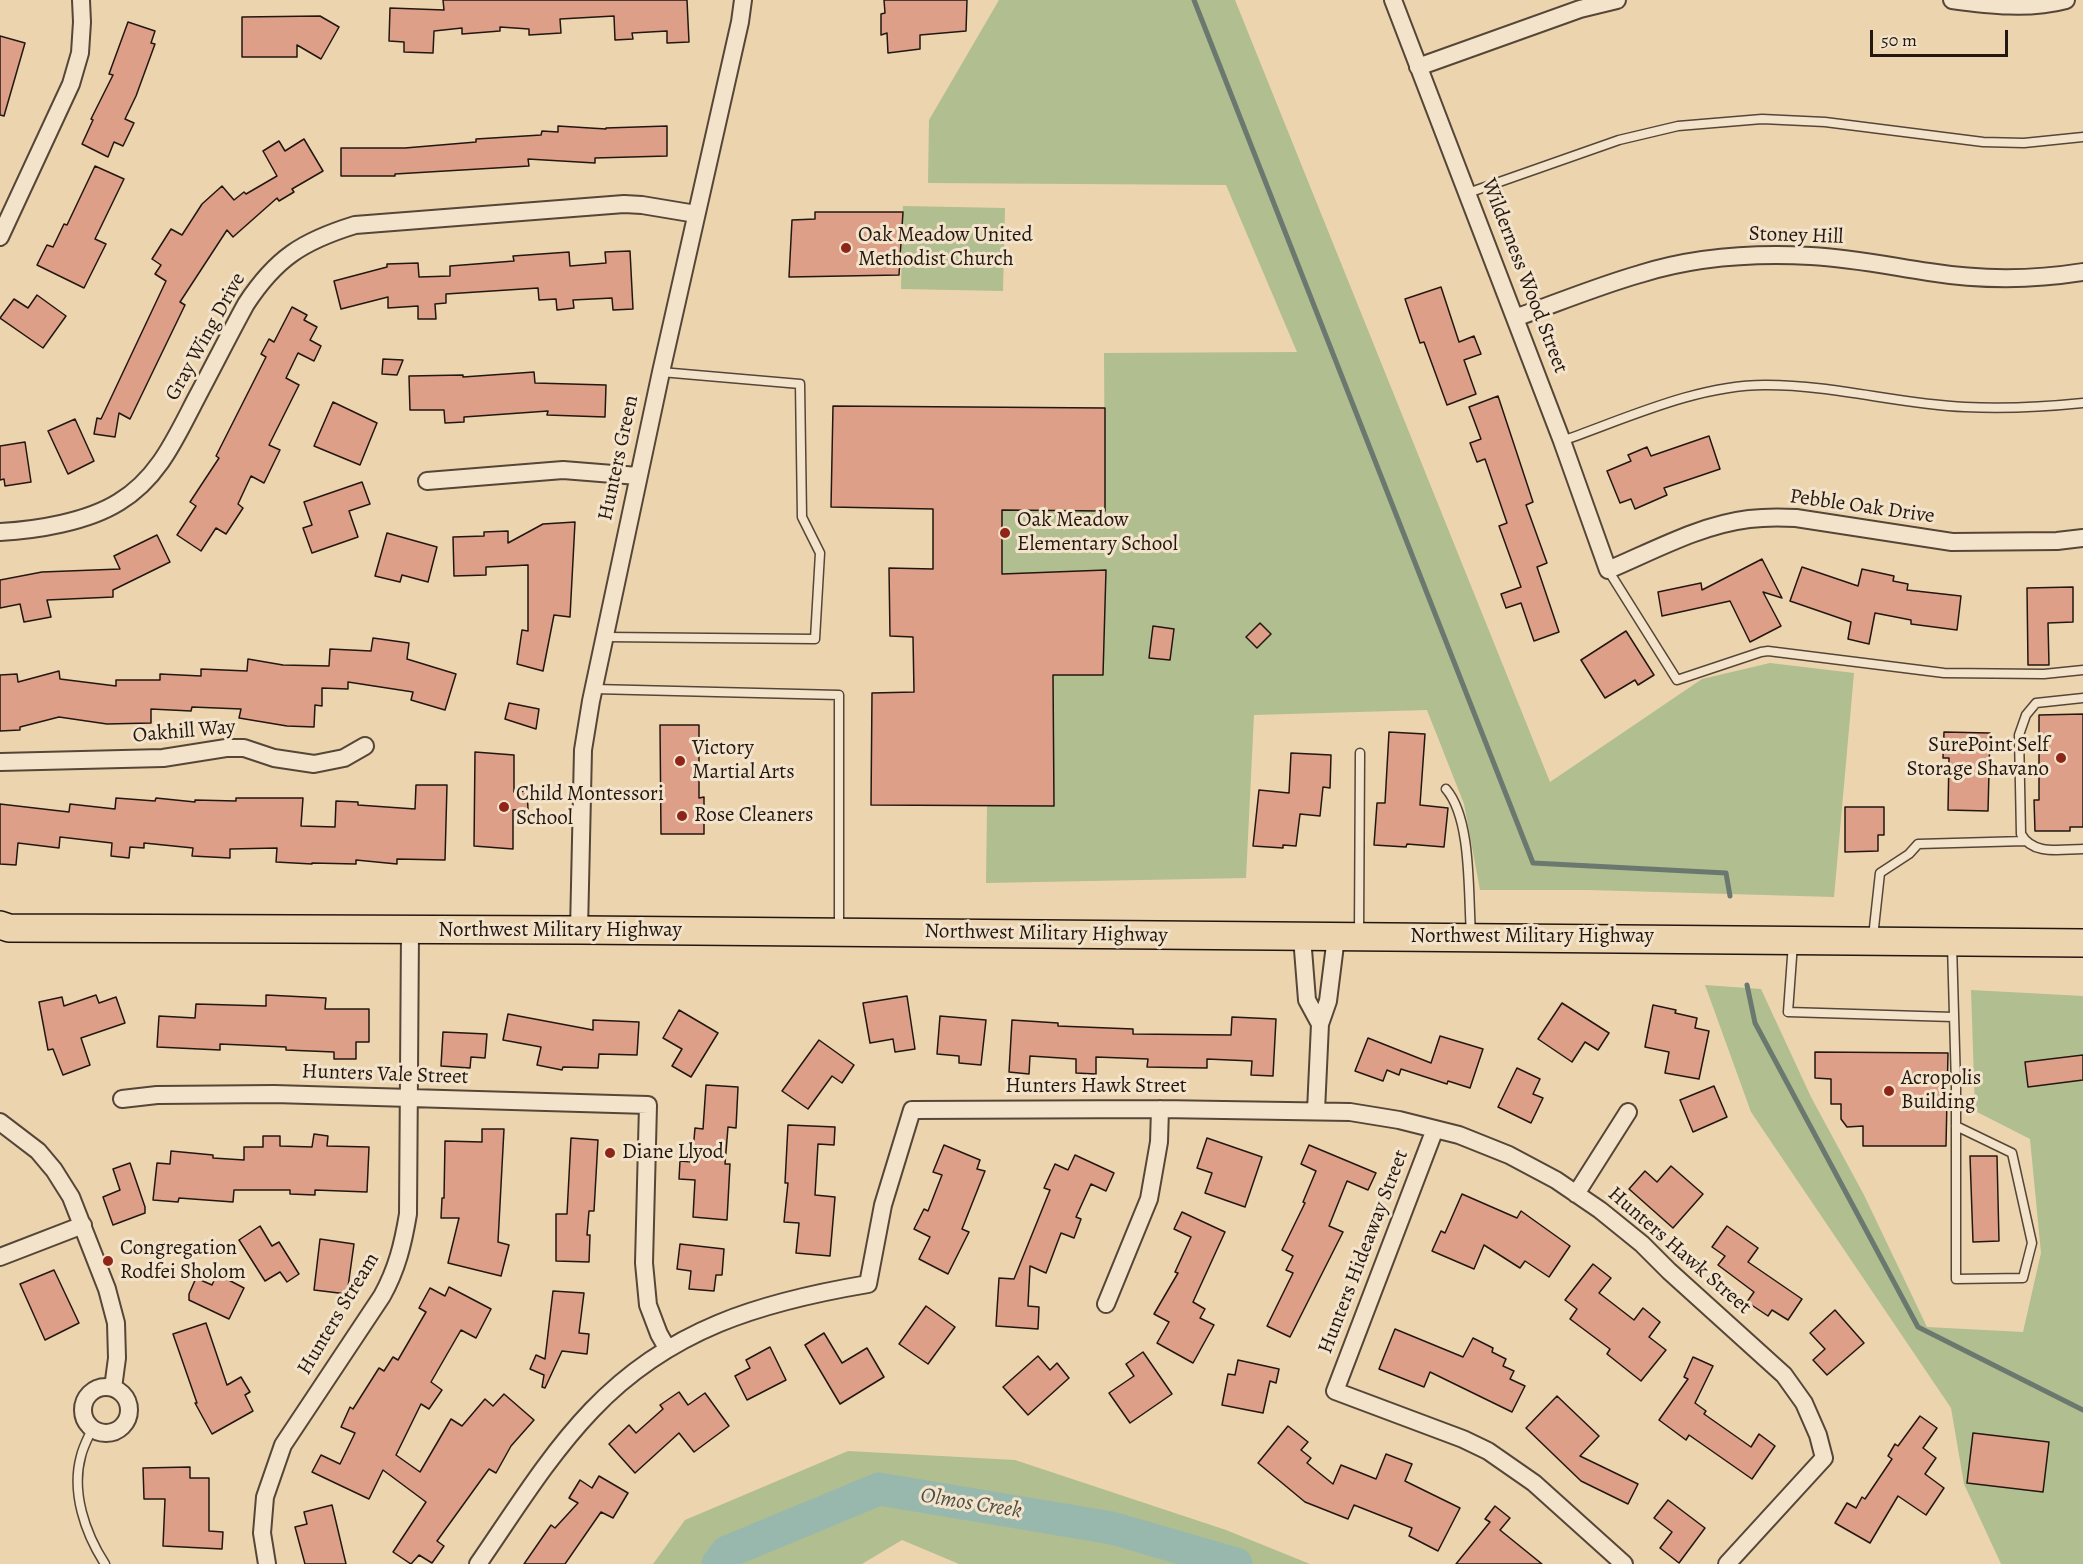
<!DOCTYPE html>
<style>
body{margin:0}
#map{position:relative;width:2083px;height:1564px;overflow:hidden;background:#ecd4ae;font-family:Alegreya,serif}
canvas{display:block}
.scale{position:absolute;left:1870px;top:30px;width:138px;height:27px;box-sizing:border-box;border:3px solid #231711;border-top:0;padding-left:8px;font-size:18px;line-height:21px;white-space:nowrap;color:#231711;-webkit-text-stroke:4px #f3e3ca;paint-order:stroke}
</style>
<div id="map">
<canvas width="2083" height="1564"></canvas>
<div class="scale">50 m</div>
</div>
<script>
const g = document.querySelector('canvas').getContext('2d');
g.lineJoin = 'round';
function fillPath(path, color) { g.fillStyle = color; g.fill(path, 'evenodd'); }
function trace(path, color, width, dash) { g.strokeStyle = color; g.lineWidth = width; g.lineCap = dash ? 'butt' : 'round'; g.setLineDash(dash || []); g.stroke(path); }
function drawText(font, color, halo, rows, align = 'center') {
  g.font = font + ' Alegreya,serif'; g.lineWidth = 6; g.setLineDash([]); g.textBaseline = 'middle'; g.strokeStyle = halo; g.fillStyle = color; for (const [text, x, y, turn = 0] of rows) {
    g.save(); g.translate(x, y); g.rotate((+turn || 0) * Math.PI / 180); g.textAlign = isNaN(turn) ? turn : align; if (halo) g.strokeText(text, 0, 0); g.fillText(text, 0, 0); g.restore();
  }
}
fillPath(new Path2D(`
 M999 0H1235L1550 782 1702 679 1770 663 1854 673 1834 897 1589 890H1480L1464 804 1427 710 1254 715 1246 878 986 883 987 806H1054L1007 675 1103 674 1106 570 1002 574V510L1105 511 1104 353 1297 352 1226 185 928 183 929 120Z
 M903 206 1005 208 1003 291 901 289Z
 M1705 985 1761 989 1811 1097 1864 1195 1927 1327 2023 1332 2041 1253 2030 1139 1975 1111 1971 990 2083 996V1564H2001L1964 1484 1951 1408 1751 1112Z
 M848 1451 1015 1460 1226 1530 1310 1564H959L902 1540 862 1564H653L685 1520Z`), '#b1be8f');
trace(new Path2D(`
 M1194 0 1533 863 1726 873 1730 896
 M1747 985 1755 1023 1918 1327 2083 1410`), '#6a786f', 5);
trace(new Path2D(`
 M718 1564 727 1552 879 1489 1112 1528 1236 1564`), '#99b8ad', 33);
const building = new Path2D(`
 M443 0H687L689 42 667 43V31L632 33 633 39 615 40 614 16 560 19 561 33 529 35V29L500 27V31L462 34V28L434 31 433 53 404 52V42L389 41 390 8 444 10Z
 M884 0H967L966 31 920 35V49L888 53 887 33 881 35V14L885 13Z
 M320 16 339 27 321 59 297 45V57H242V17Z
 M128 22 155 31 151 43 155 44 136 96 125 119 134 123 123 146 114 142 108 157 82 144 93 120 91 119 113 75 109 74Z
 M0 36 25 43 4 116 0 115Z
 M558 126 606 129V128L667 126V156L595 158V163L528 159 529 166 395 174V176H341V148H405L476 142V139L541 135 542 131 558 132Z
 M304 139 323 171 292 189 294 192 279 201 277 198 233 237 227 230 180 302 185 305 130 419 119 413 115 437 94 434 97 418 101 419 166 281 155 274 161 265 152 259 171 229 182 235 202 204 222 186 234 200 244 192 246 194 277 176 263 151 279 141 285 151Z
 M95 166 124 179 95 239 106 244 84 288 37 265 47 245 53 247 64 224 67 225Z
 M815 212H903L899 275 789 277 792 220 815 219Z
 M630 251 633 309 613 310 612 298 573 300 574 308 557 310 556 299 539 300 538 288 446 294V303L435 304 436 319H418V306L388 308V297L341 309 334 281 387 267V264L418 263 419 277 450 276V266L514 261 513 256 569 252 570 266 606 263 605 252Z
 M1441 287 1459 342 1474 336 1481 354 1464 360 1476 394 1447 405 1424 342 1420 343 1405 299Z
 M37 295 66 316 43 348 0 318 14 299 28 308Z
 M292 307 307 315 304 320 317 327 310 340 321 346 314 361 298 353 286 378 299 385 269 445 280 450 264 483 251 476 238 504 243 508 226 534 216 528 201 551 177 535 196 506 190 502 219 458 216 456 266 357 261 354 269 339 274 342Z
 M383 359 403 360 397 375 382 374Z
 M534 372 535 383 606 385 605 417 547 415 548 411 464 417V422L445 423 444 410H410L409 376 463 375V377Z
 M1498 396 1533 502 1526 505 1547 563 1537 567 1559 632 1534 641 1521 603 1506 608 1501 594 1521 587 1499 526 1507 523 1485 459 1477 462 1470 443 1481 439 1469 407Z
 M333 402 377 423 360 465 314 446Z
 M833 406 1105 408V511L1002 510V574L1106 570 1103 675H1053L1054 806 871 805 872 693 914 692 913 637 890 636 889 568 933 569V509L831 507Z
 M75 419 94 461 68 474 48 431Z
 M1709 436 1720 469 1664 488 1667 495 1635 509 1631 499 1620 503 1607 471 1631 461 1628 455 1647 447 1651 456Z
 M25 442 31 482 5 486 4 479 0 480V446Z
 M362 482 370 504 349 511 358 537 312 553 303 528 312 525 304 502Z
 M575 522 570 617 554 615 543 671 517 664 522 630 528 631V565L486 567V575L454 576 453 537 484 536V532L508 531V543L543 524Z
 M387 533 437 547 428 582 402 575 400 582 375 576Z
 M157 535 170 562 113 590V597L47 600 51 617 24 622 20 604 0 608V580L42 572 120 569 114 556Z
 M1762 559 1782 598 1763 592 1781 626 1750 642 1730 601 1662 616 1658 592 1701 583 1702 590Z
 M1802 567 1858 586 1862 569 1894 576 1893 581 1908 584 1907 590 1961 596 1957 630 1911 624V620L1875 613 1869 644 1848 639 1851 622 1790 601Z
 M2073 587V622L2048 623 2049 665H2028L2027 588Z
 M1260 623 1271 634 1257 648 1246 637Z
 M1153 626 1174 629 1170 660 1149 658Z
 M1626 631 1654 675 1638 685 1635 680 1605 698 1581 660Z
 M373 638 409 643 407 659 456 674 445 710 411 700 413 692 348 682V689L322 688V706L315 705 314 727 287 726 239 718 241 709 192 707 191 711 151 709V723L107 724 59 717 20 727V730L0 731V675L17 674 18 682 59 671 60 679 116 686V680H160V674L201 676V669L247 671 248 659 283 665 329 666 330 649 371 651Z
 M509 703 539 709 536 729 505 719Z
 M2083 714V827H2070V831H2035L2034 800H2039V715Z
 M660 725H699V798L704 797V834H661Z
 M1389 732 1425 734 1420 805 1448 808 1444 847 1407 844 1406 847 1374 845 1377 803H1385Z
 M1944 732 1990 733 1988 811 1948 810 1949 758H1943Z
 M475 752 514 755V792L527 791 528 809 513 810V849L474 846Z
 M1291 753 1331 755 1330 788 1323 787 1320 816 1300 814 1296 846 1283 845V848L1253 846 1259 790 1289 793Z
 M416 785H447L445 860 397 859V864L356 860V864L312 863V864L276 862 277 848 230 849V858L192 856 193 848 144 843V848L130 847 129 858 111 856 112 843 60 837 59 848 18 843 16 865 0 864V804L69 812 70 804 115 809 116 798 155 801 156 798 195 802V800L236 801V798H303L301 826 335 827 336 801 358 802V805L415 809Z
 M1845 807H1884V835H1878V851L1845 852Z
 M96 995 99 1003 116 997 125 1023 81 1038 90 1065 63 1075 53 1049 48 1050 39 1002 62 997 64 1006Z
 M266 995 326 998 325 1009H369V1042H356V1059H334V1052L286 1050V1047L220 1044V1050L157 1047 159 1016 195 1018 196 1004 266 1006Z
 M907 996 915 1049 895 1052 893 1039 870 1043 863 1003Z
 M1562 1003 1609 1033 1598 1050 1585 1042 1572 1062 1538 1039Z
 M1653 1005 1676 1010 1675 1013 1697 1018 1695 1028 1709 1031 1699 1079 1665 1073 1669 1052 1645 1047Z
 M679 1010 718 1033 691 1077 672 1066 682 1049 663 1038Z
 M508 1014 593 1030V1020L639 1022 637 1055 599 1054 598 1068 563 1067 562 1070 537 1065 541 1047 503 1040Z
 M940 1016 986 1020 981 1065 959 1063V1056L937 1054Z
 M1232 1017 1276 1019 1273 1076 1251 1075 1252 1061 1207 1059V1068L1147 1067 1148 1059 1096 1057V1074L1076 1073V1059L1030 1056 1029 1074 1009 1072 1012 1020 1058 1023V1026L1133 1029V1034L1231 1035Z
 M443 1032 487 1034 485 1058 471 1057 470 1068 441 1066Z
 M1440 1036 1483 1049 1470 1088 1448 1081 1447 1084 1401 1069 1399 1075 1387 1070 1383 1081 1355 1071 1368 1038 1431 1063Z
 M819 1040 854 1065 842 1083 832 1076 808 1109 782 1091Z
 M1815 1052 1948 1053 1946 1146H1863V1126L1847 1127 1841 1119V1104H1831V1079L1815 1078Z
 M2083 1055V1080L2028 1087 2025 1062Z
 M1517 1068 1540 1079 1533 1094 1543 1098 1531 1123 1498 1107Z
 M706 1085 738 1087 736 1128 728 1127 725 1164H730L727 1220 693 1217 695 1180 679 1179 680 1161 692 1162 695 1128 703 1129Z
 M1714 1086 1727 1117 1693 1132 1680 1100Z
 M788 1125 835 1127 834 1145 818 1144 815 1195 835 1197 830 1256 796 1253 799 1223 784 1222 788 1183H785Z
 M482 1129H504L498 1242 509 1245 501 1276 448 1263 459 1218H441L442 1198H444L445 1141 482 1142Z
 M314 1134 328 1136 327 1146 369 1147 367 1192 315 1190V1195L290 1194V1190H234L233 1202 179 1198 178 1202 153 1200 157 1163 170 1164 171 1151 213 1155V1158L244 1160V1147H263V1136H280V1146L312 1147Z
 M571 1138 598 1140 594 1211H589L587 1235H590L589 1262 556 1261V1214H567Z
 M1207 1138 1262 1157 1245 1207 1205 1193 1212 1173 1197 1168Z
 M944 1145 980 1160 977 1169 985 1171 962 1229 969 1232 948 1274 919 1259 930 1237 914 1229 924 1209 928 1211 942 1175 933 1172Z
 M1309 1145 1376 1173 1368 1190 1347 1181 1329 1226 1343 1232 1290 1337 1267 1326 1293 1273 1286 1270 1293 1256 1282 1250 1305 1203 1303 1202 1316 1171 1301 1164Z
 M1075 1155 1114 1173 1106 1191 1091 1184 1076 1217 1081 1219 1074 1238 1061 1233 1046 1273 1030 1266 1028 1306 1039 1307 1038 1329 996 1326 999 1278 1014 1279 1050 1190 1044 1188 1055 1164 1068 1170Z
 M1970 1156H1997L1999 1241 1973 1242Z
 M130 1163 145 1207V1213L113 1225 103 1197 120 1190 113 1169Z
 M1671 1166 1703 1194 1673 1228 1629 1189 1645 1171 1657 1182Z
 M1462 1194 1517 1218 1521 1211 1570 1246 1549 1277 1525 1261 1520 1268 1484 1245 1474 1269 1432 1251 1441 1231 1445 1233Z
 M1182 1212 1225 1232 1193 1302 1205 1309 1200 1318 1214 1325 1193 1363 1157 1343 1169 1322 1154 1314 1178 1273 1175 1272 1191 1237 1174 1229Z
 M260 1226 272 1246 279 1242 299 1274 287 1282 280 1272 265 1281 239 1240Z
 M1727 1226 1758 1248 1748 1262 1802 1299 1788 1320 1772 1310 1768 1316 1747 1302 1754 1292 1718 1265 1725 1256 1712 1247Z
 M320 1239 354 1244 347 1294 314 1290Z
 M680 1244 724 1249 722 1275H716L714 1291 689 1289 691 1271 677 1269Z
 M1593 1264 1611 1278 1599 1293 1634 1320 1643 1308 1660 1322 1649 1337 1666 1350 1641 1381 1607 1354 1610 1349 1570 1319 1577 1309 1565 1300Z
 M54 1270 79 1323 45 1340 20 1284Z
 M217 1274 244 1288 229 1319 189 1300V1294L196 1278 212 1285Z
 M449 1287 491 1309 476 1338 461 1330 431 1382 442 1390 429 1409 421 1404 396 1455 420 1472 451 1419 462 1426 485 1399 493 1406 504 1394 534 1420 511 1446 496 1473 489 1469 437 1541 444 1546 432 1563 419 1555 411 1564 393 1552 426 1502 383 1470 369 1499 312 1472 321 1455 340 1464 355 1433 341 1427 350 1407 353 1409 379 1368 384 1371 393 1357 398 1360 426 1312 419 1308 430 1288 445 1296Z
 M553 1291 584 1293 579 1333 589 1334 587 1354 562 1351 545 1388 542 1387 544 1375 530 1369 536 1355 545 1359Z
 M926 1306 955 1327 928 1364 899 1344Z
 M1835 1310 1864 1343 1827 1375 1813 1360 1825 1349 1810 1333Z
 M206 1323 227 1385 241 1377 250 1392 245 1395 253 1411 212 1434 195 1403H197L173 1334Z
 M1395 1329 1463 1357 1473 1338 1493 1348 1492 1352 1506 1359 1503 1366 1514 1371 1510 1379 1525 1386 1512 1412 1430 1372 1424 1387 1379 1369Z
 M824 1333 842 1363 867 1348 884 1377 840 1404 805 1345Z
 M770 1347 786 1380 747 1400 735 1376 750 1368 746 1360Z
 M1143 1352 1172 1394 1130 1423 1109 1393 1134 1376 1126 1364Z
 M1038 1356 1050 1370 1057 1363 1069 1378 1028 1415 1003 1387Z
 M1693 1357 1713 1366 1695 1403 1706 1411 1704 1414 1751 1447 1759 1434 1775 1446 1752 1479 1689 1435 1686 1440 1659 1420 1688 1379 1684 1377Z
 M1238 1360 1279 1369 1276 1383 1270 1381 1263 1413 1222 1405 1228 1374 1235 1375Z
 M679 1392 688 1405 705 1393 729 1426 694 1452 679 1433 635 1473 609 1444 629 1425 636 1433 663 1409 660 1405Z
 M1557 1396 1599 1436 1580 1456 1638 1484 1628 1504 1581 1481 1526 1428Z
 M1920 1416 1937 1428 1923 1448 1936 1458 1925 1474 1944 1488 1926 1515 1898 1496 1870 1543 1835 1523 1847 1503 1856 1508 1862 1497 1865 1499 1892 1459 1888 1456 1895 1444 1898 1446Z
 M1288 1426 1308 1442 1301 1450 1311 1458 1307 1463 1333 1484 1341 1465 1376 1479 1386 1454 1412 1464 1405 1481 1460 1508 1438 1551 1409 1536 1412 1528 1354 1505 1348 1519 1305 1502 1258 1463Z
 M1973 1433 2049 1442 2043 1492 1967 1483Z
 M190 1467V1478H209V1531L223 1532 222 1549 163 1546 165 1499H144L143 1468Z
 M599 1476 628 1493 613 1518 601 1512 565 1564H524L551 1525 555 1528 578 1503 569 1498 580 1480 592 1488Z
 M1668 1500 1705 1528 1679 1563 1660 1548 1672 1532 1654 1518Z
 M332 1505 346 1564H305L295 1527 307 1524 304 1512Z
 M1495 1506 1510 1518 1500 1530 1542 1564H1456L1490 1522 1485 1519Z`);
fillPath(building, '#dd9f88');
trace(building, '#231711', 1.5);
const lane = new Path2D(`
 M1468 193 1619 140 1678 126 1762 119 1825 122 1983 142 2024 143 2083 137
 M1562 441C1625 419 1699 384 1767 385 1833 385 1899 404 1965 407 2005 409 2044 407 2083 403
 M1608 570 1677 680 1761 652 1768 651 1944 673 2044 674 2083 670
 M605 637 815 639 820 553 802 517 800 384 661 372
 M594 689 839 695V929
 M2083 698 2036 703 2026 715 2019 735 2021 834C2033 856 2061 849 2083 849
 M1446 789C1472 819 1468 894 1471 933
 M1359 934 1360 753
 M1873 937 1880 873 1909 854 1918 844 2025 841
 M1793 943 1788 1012 1953 1017
 M1952 944 1956 1085V1279L2023 1278 2032 1243 2012 1153 1956 1126
 M92 1429C88 1438 83 1447 81 1456 71 1492 85 1533 105 1564`);
const street = new Path2D(`
 M1393 0 1562 441 1608 570C1653 551 1700 525 1749 519 1765 517 1780 517 1796 518L1952 542 2057 541 2083 538
 M1952 0C1989 5 2029 10 2066 0
 M1418 67 1580 9 1617 0
 M0 237 71 84 80 53 82 22 81 0
 M1515 318C1557 303 1598 286 1640 274 1694 257 1755 253 1811 256 1851 258 1889 266 1929 272 1979 280 2033 280 2083 272
 M427 481 563 470 638 476
 M0 532C37 530 87 522 119 502 159 478 176 437 197 397 213 367 229 335 246 304 276 258 303 241 355 225L624 204 642 205 696 214
 M0 762 163 758 226 748H244L274 758 314 764 344 758 365 746
 M579 930 583 750 591 701 661 372 740 22 743 0
 M1302 937 1307 1000 1320 1024
 M122 1099 157 1095 274 1094 648 1105 644 1263 648 1305 659 1334 667 1348
 M1316 1111 1320 1024 1328 1001 1336 937
 M0 1122 38 1151 54 1170 71 1197 107 1289 116 1323 117 1358 113 1388
 M1435 1129 1335 1391 1463 1439 1488 1451 1534 1483 1624 1564
 M1576 1194 1628 1112
 M0 1257 83 1225
 M1106 1304 1149 1199 1159 1142 1160 1109
 M83 1410a23 23 0 1 1 46 0a23 23 0 1 1-46 0Z
 M267 1564 262 1533 265 1497 283 1445 382 1296C397 1269 403 1244 408 1214L410 931
 M478 1564C514 1512 548 1456 592 1410 669 1329 761 1302 868 1284L883 1205 912 1110 1160 1109 1350 1112 1399 1120 1459 1135 1509 1155 1556 1180 1600 1210 1642 1244 1669 1271 1784 1375 1804 1403 1818 1435 1824 1458 1727 1564`);
const primary = new Path2D(`
 M0 925 9 928 579 930 2083 943`);
trace(lane, '#554638', 11);
trace(street, '#554638', 20);
trace(primary, '#231711', 30);
trace(lane, '#f3e3ca', 8);
trace(street, '#f3e3ca', 16);
trace(primary, '#ecd4ae', 27);
for (const [x, y, r, color] of [
 [846,248,6,"#8f2418"],
 [1005,533,6,"#8f2418"],
 [2061,758,6,"#8f2418"],
 [680,761,6,"#8f2418"],
 [504,807,6,"#8f2418"],
 [682,816,6,"#8f2418"],
 [1889,1091,6,"#8f2418"],
 [610,1153,6,"#8f2418"],
 [108,1261,6,"#8f2418"]
]) { const dot = new Path2D(); dot.arc(x, y, r, 0, 2 * Math.PI); g.fillStyle = color; g.fill(dot); trace(dot, '#f3e3ca', 2); }
drawText('21px', '#231711', '#f3e3ca', [
 ["Oak Meadow United",858,236],
 ["Methodist Church",858,260],
 ["Oak Meadow",1017,521],
 ["Elementary School",1017,545],
 ["SurePoint Self",2049,746,"right"],
 ["Storage Shavano",2049,770,"right"],
 ["Victory",692,749],
 ["Martial Arts",692,773],
 ["Child Montessori",516,795],
 ["School",516,819],
 ["Rose Cleaners",694,816],
 ["Acropolis",1901,1079],
 ["Building",1901,1103],
 ["Diane Llyod",622,1153],
 ["Congregation",120,1249],
 ["Rodfei Sholom",120,1273]
], 'left');
drawText('21px', '#231711', '#f3e3ca', [
 ["Stoney Hill",1796,236,2],
 ["Wilderness Wood Street",1524,276,69],
 ["Gray Wing Drive",206,337,-61],
 ["Hunters Green",619,458,-78],
 ["Pebble Oak Drive",1862,507,8],
 ["Oakhill Way",184,732,-5],
 ["Northwest Military Highway",560,931],
 ["Northwest Military Highway",1046,934,1],
 ["Northwest Military Highway",1532,937],
 ["Hunters Vale Street",385,1075,2],
 ["Hunters Hawk Street",1096,1087],
 ["Hunters Hawk Street",1679,1251,41],
 ["Hunters Hideaway Street",1364,1252,-69],
 ["Hunters Stream",339,1314,-59]
]);
drawText('italic 22px', '#4c4f48', '#f3e3ca', [
 ["Olmos Creek",971,1504,9]
]);
</script>
